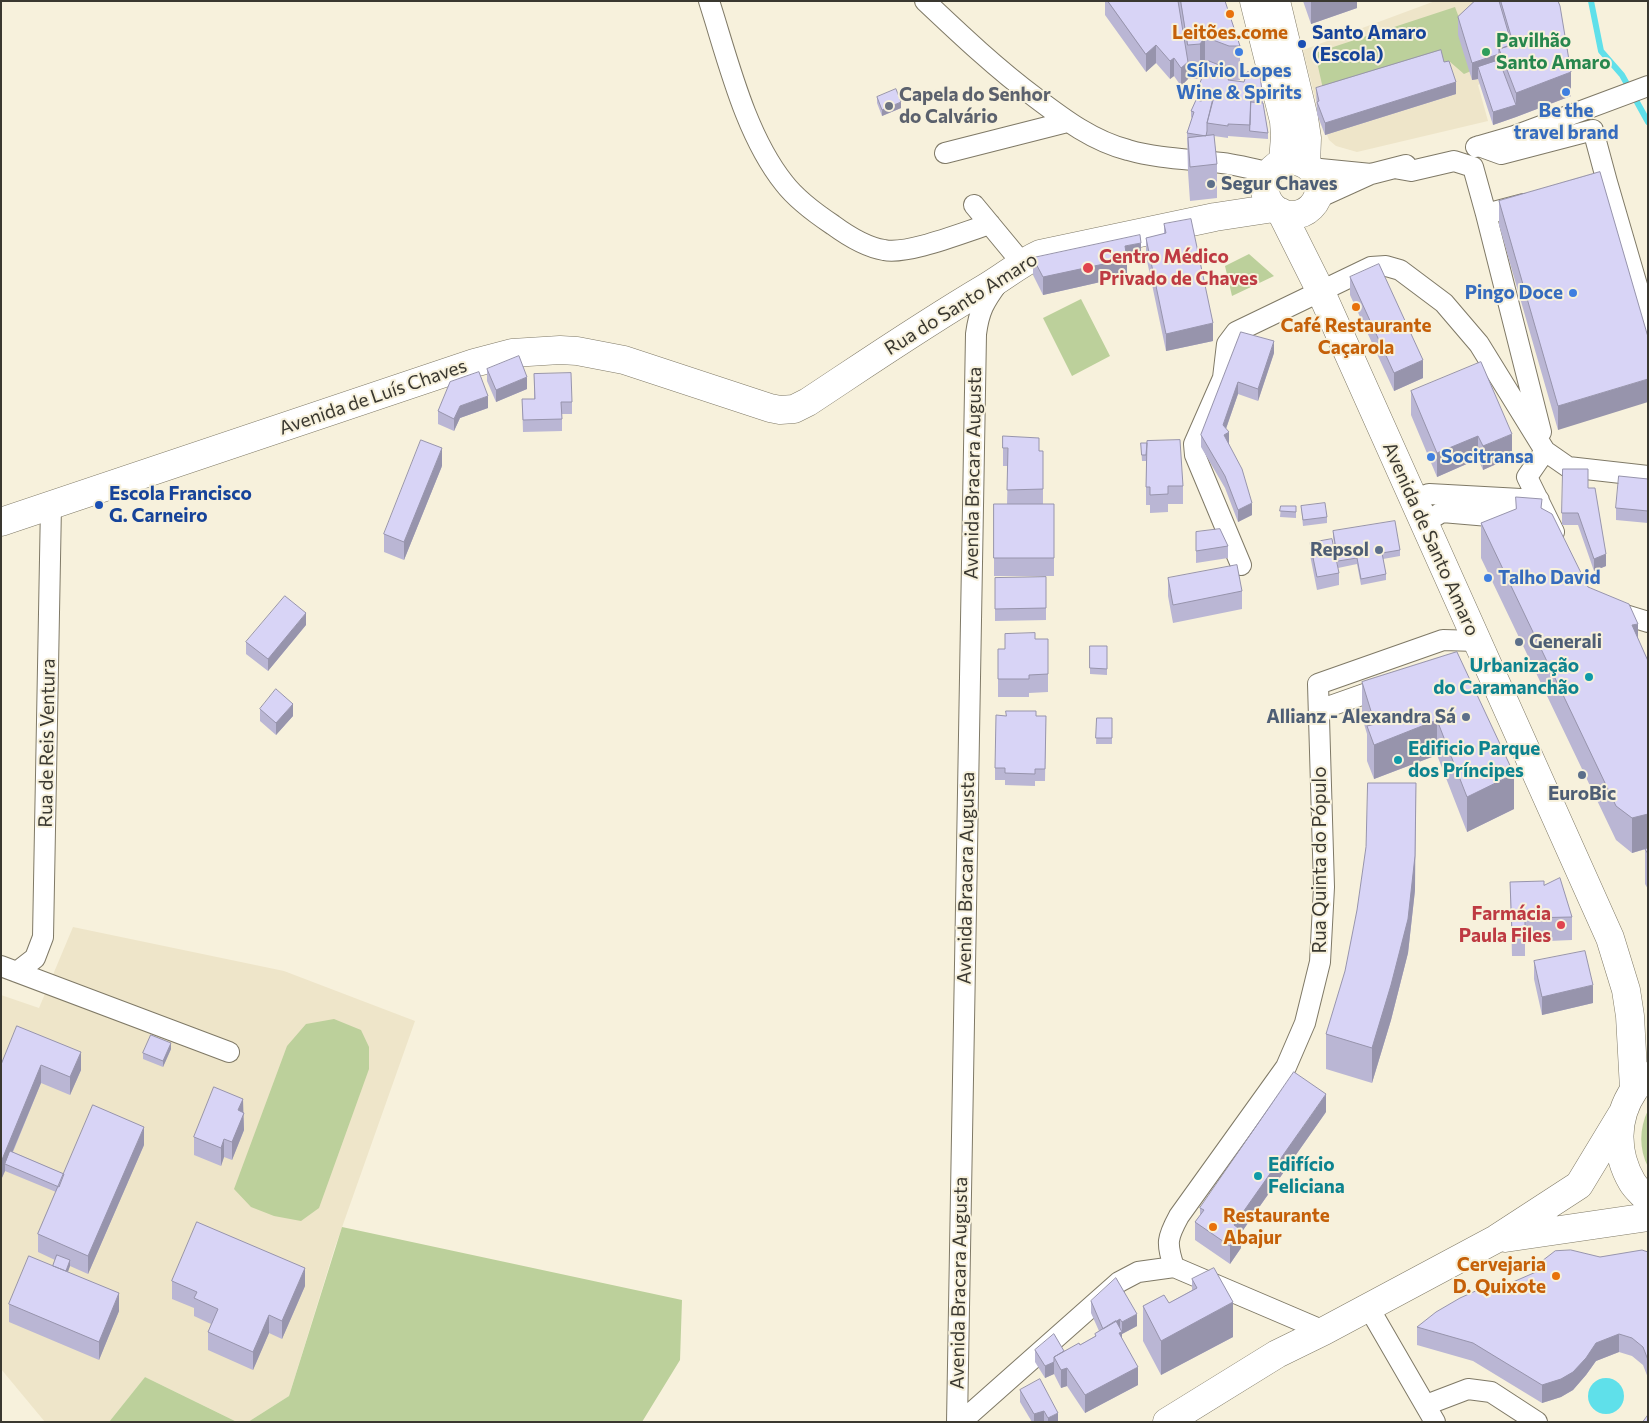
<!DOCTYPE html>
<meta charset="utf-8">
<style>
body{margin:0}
#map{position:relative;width:1649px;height:1423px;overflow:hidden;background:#f7f1dc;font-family:Commissioner,sans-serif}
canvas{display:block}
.frame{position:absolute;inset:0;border:2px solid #3a3830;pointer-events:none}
</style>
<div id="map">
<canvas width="1649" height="1423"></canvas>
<div class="frame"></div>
</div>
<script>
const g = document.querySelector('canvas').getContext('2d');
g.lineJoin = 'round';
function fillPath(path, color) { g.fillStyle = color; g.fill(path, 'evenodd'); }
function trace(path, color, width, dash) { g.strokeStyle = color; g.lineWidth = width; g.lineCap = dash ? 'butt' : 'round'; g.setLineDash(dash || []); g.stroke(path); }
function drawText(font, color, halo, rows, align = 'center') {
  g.font = font + ' Commissioner,sans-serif'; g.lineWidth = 4; g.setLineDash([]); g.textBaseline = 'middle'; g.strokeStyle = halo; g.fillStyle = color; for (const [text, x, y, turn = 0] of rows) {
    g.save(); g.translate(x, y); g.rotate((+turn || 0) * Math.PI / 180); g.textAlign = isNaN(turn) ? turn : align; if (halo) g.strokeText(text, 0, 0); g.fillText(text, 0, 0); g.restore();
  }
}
fillPath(new Path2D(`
 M1435 1H1495L1513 68 1478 85 1488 121 1357 152 1336 146 1329 140 1319 113 1303 50Z
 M73 927 284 971 415 1021 335 1247 289 1396 248 1422H237L145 1377 109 1422H45L1 1369V995L39 1008Z`), '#eee5c9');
fillPath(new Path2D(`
 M1455 7 1478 68 1464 74 1449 61 1325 98 1315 53Z
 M1249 254 1274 276 1232 296 1225 266Z
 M1081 299 1110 356 1072 376 1043 318Z
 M334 1019 361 1030 369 1047V1069L319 1208 301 1221 274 1216 251 1207 234 1189 287 1046 306 1024Z
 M1648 1110V1167C1639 1149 1639 1129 1648 1110Z
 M342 1227 682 1300 680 1360 642 1422H248L289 1396Z
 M145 1377 237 1422H109Z`), '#bcd09b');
fillPath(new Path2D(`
 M1588 1396a18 18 0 1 1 36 0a18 18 0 1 1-36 0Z`), '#5fe0ea');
trace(new Path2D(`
 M1591 1 1601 51 1622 75 1648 122`), '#5fe0ea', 6);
const minor = new Path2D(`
 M709 1C728 60 745 134 784 183 797 200 815 213 833 225 848 236 865 247 884 250 908 255 964 232 990 224
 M925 1C961 35 997 69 1036 98 1065 120 1093 141 1128 150 1159 159 1190 159 1222 163 1238 165 1254 169 1270 173
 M1479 146 1501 154 1593 130 1607 182 1577 190
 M1476 147 1514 136 1648 86
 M945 153 1067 122
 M1310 168 1371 174
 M1394 168 1411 171 1454 161 1473 167 1486 214 1524 204
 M1607 182 1648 323
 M1316 199 1371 174 1406 165
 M974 205 1022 263
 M1486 214 1541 432
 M1545 451 1527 477 1554 532
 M1414 499 1429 494 1539 500
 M1424 523 1442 512 1524 519
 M1241 565 1195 455 1194 444 1223 378 1227 344 1236 332 1371 267 1386 266 1400 270 1444 303 1479 344 1545 451 1568 467 1648 476
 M1609 610 1648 622
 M1319 710 1387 686
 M1 966 229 1052
 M17 972 35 958 43 937 51 505
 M1174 1267C1166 1243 1167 1238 1179 1216L1286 1067 1305 1023 1320 962 1324 887 1318 684 1443 640 1477 641
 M1174 1267 1324 1331
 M1369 1308 1435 1422
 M1426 1405 1468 1389 1491 1392 1537 1422
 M957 1422 976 334C979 311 984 302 998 283
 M961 1422 1119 1282 1138 1272 1174 1267`);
const secondary = new Path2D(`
 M1254 1 1284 121 1285 136 1283 162
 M1276 1 1304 118 1307 138 1306 165
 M1265 188a27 27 0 1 1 54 0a27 27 0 1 1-54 0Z
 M1281 212 1320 290 1610 938 1626 990 1630 1016 1634 1089
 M1 522 474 363 512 353 560 350 577 351 624 360 770 408 780 410 794 409 808 402C867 363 924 324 985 288 1004 277 1020 263 1040 254L1215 217 1274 208`);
const primary = new Path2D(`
 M1648 1076C1643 1080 1637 1085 1634 1090 1615 1118 1615 1153 1632 1182 1636 1189 1643 1194 1648 1200
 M1505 1238 1648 1217
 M1167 1422 1277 1354 1324 1331 1496 1239 1579 1185 1622 1114`);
trace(minor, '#7f7966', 22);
trace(secondary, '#7f7966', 29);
trace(primary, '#7f7966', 29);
trace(minor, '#fff', 20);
trace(secondary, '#fff', 28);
trace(primary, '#fff', 28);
fillPath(new Path2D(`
 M1105 1H1225L1240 46V80L1231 81 1263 97V103L1268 133V139L1228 136V138L1214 136 1217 164V198L1190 201 1188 172 1187 133 1192 118 1191 117V111L1196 100V94L1205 72 1200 79H1188L1181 86 1174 76 1170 79 1156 63 1146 72 1105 15Z
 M1303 1H1357V8L1311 24Z
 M1475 1H1558L1571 96 1516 117 1493 125 1478 79 1472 80 1458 35V17Z
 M1444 62 1456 94 1325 135 1317 114 1316 88Z
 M877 97 901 108 882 116 877 103Z
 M1600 172 1558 430 1499 225V201Z
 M1164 224 1213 341 1166 351 1146 256V238L1164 234Z
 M1033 258 1141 260 1127 263V276L1043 295 1033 275Z
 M1350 277 1423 378 1394 391 1350 295Z
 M1241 332 1274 353 1258 401 1238 394 1226 429 1229 444 1252 515 1238 522 1225 488 1201 447V435Z
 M487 369 527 389 496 402 487 381Z
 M534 374 572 402V414H562V431L523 432 522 399H534Z
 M1411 391 1512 457 1483 470 1478 459 1437 477 1411 415Z
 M488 408 460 418 454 431 438 424V411Z
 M1141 443 1183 486V504H1168V512L1150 513V505H1146V461H1142Z
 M1003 448 1043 451V504H1054V576H994V504H1007L1008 466H1003Z
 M442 466 404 560 384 552V534Z
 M1648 479V523L1616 520V508Z
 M1588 488 1606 566 1594 571 1578 525H1562V513Z
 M1281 506H1296V518L1280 517Z
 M1301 506 1327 517V523L1303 526Z
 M1542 508 1588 587 1638 639 1648 661V889L1645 884V849H1646L1632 853 1616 840 1481 558V523Z
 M1333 531 1400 550V556L1383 559 1386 574V580L1361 585 1357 564 1338 568 1333 537Z
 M1196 532 1228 546V558L1196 563Z
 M1310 543 1339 573V585L1317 590 1310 555Z
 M1046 577V620L995 621V578Z
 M1168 578 1242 591V609L1173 623 1168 596Z
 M306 625 268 671 246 654V642Z
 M1035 639H1048V692L1029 693V697H998V649H1005Z
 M1090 646H1107V675L1090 674Z
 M1457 652 1514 809 1467 832 1437 755 1374 779 1367 761V734L1362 717V682Z
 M260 709 293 716 276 735 260 721Z
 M1036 716H1046L1045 781H1035V786L1005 785V780H995V768Z
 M1097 718H1112V744H1096Z
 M1510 882 1544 885 1572 917V940L1525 942V956H1512Z
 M1415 890 1408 953 1391 1020 1372 1083 1326 1069V1034Z
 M1534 961 1593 1003 1542 1015 1534 979Z
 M17 1026 81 1070 70 1095 41 1083 13 1152 64 1174 144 1145 88 1274 70 1266 68 1272 119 1311 99 1360 9 1322V1304L53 1266 55 1260 38 1252V1234L56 1192 5 1171 1 1180Z
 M171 1049 163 1067 143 1059V1053Z
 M243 1112 244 1130 232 1160 224 1157 221 1166 194 1155V1137Z
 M1326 1112 1241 1233V1248L1230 1264 1195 1240V1222L1200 1215V1208Z
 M1648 1252V1378L1643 1365 1632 1356 1619 1352 1596 1361 1586 1375 1573 1390 1561 1397 1542 1403 1473 1361 1417 1345V1327L1506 1285 1600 1257Z
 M1192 1279 1233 1337 1161 1375 1143 1341V1306L1169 1303 1192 1290Z
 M172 1281 305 1286 282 1339 269 1333 253 1370 208 1350V1332L211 1324 194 1316V1308L172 1299Z
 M1091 1301 1137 1326 1122 1334V1338L1138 1385 1085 1413 1067 1386 1061 1388 1054 1374 1045 1378 1035 1362V1350L1064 1351 1080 1345 1095 1336V1334L1099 1331 1091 1313Z
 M1020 1390 1058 1422H1032L1020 1402Z`), '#bab6d4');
fillPath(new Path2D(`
 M1311 1H1357V8L1311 24Z
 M1205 37V72L1200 79V44Z
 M1156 45V63L1146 72V54Z
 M1499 54V72L1478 67V79L1472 80V63Z
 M1174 58V76L1170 79V61Z
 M1188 62V79L1181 86V68Z
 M1224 67V79L1220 75Z
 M1571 72V96L1516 117 1493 125V112L1516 105V93Z
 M1456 82V94L1325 135V123Z
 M1204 89V101L1201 107V95Z
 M901 102V108L882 116V110Z
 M1141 243V260L1127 263V276L1043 295V277L1125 246Z
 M1213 323V341L1166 351V334Z
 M1274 341V353L1258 401V389Z
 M1423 360V378L1394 391V373Z
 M527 377V389L496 402V390Z
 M1648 379V402L1558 430V406Z
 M1238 382V394L1223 437V425Z
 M488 396V408L460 418 454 431V419L460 406Z
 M1229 432V444L1224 435Z
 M1512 434V457L1483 470V446Z
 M1478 436V459L1437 477V453Z
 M442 448V466L404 560V542Z
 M1252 503V515L1238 522V510Z
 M1606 554V566L1594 571V559Z
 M306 613V625L268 671V659Z
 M1638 624V658L1632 625Z
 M293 704V716L276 735V723Z
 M1437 720V755L1374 779V745Z
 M1514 774V809L1467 832V797Z
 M1416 783 1415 890 1408 953 1391 1020 1372 1083V1048Z
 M1648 814V848L1632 853V818Z
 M1593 985V1003L1542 1015V997Z
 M171 1043V1049L163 1067V1061Z
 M81 1052V1070L70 1095V1077Z
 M41 1065V1083L7 1165 5 1164V1171L1 1180V1162Z
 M1326 1094V1112L1241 1233V1248L1230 1264V1246L1234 1225Z
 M243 1099 244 1130 232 1160V1142L238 1110Z
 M144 1127V1145L88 1274V1256Z
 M224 1139V1157L221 1166V1148Z
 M70 1260V1266L62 1287V1281Z
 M305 1268V1286L282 1339V1321Z
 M119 1293V1311L99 1360V1342Z
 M1233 1302V1337L1161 1375V1341Z
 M1137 1314V1326L1122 1334V1350L1119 1333 1122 1332V1322Z
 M269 1315V1333L253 1370V1352Z
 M1120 1319V1331L1103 1329Z
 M1619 1334V1352L1596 1361 1586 1375 1573 1390 1561 1397 1542 1403V1385L1596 1343Z
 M1054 1362V1374L1045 1378V1366Z
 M1138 1367V1385L1085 1413V1395Z
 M1067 1368V1386L1061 1388V1370Z
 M1044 1411V1422H1034V1414Z
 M1058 1413V1422H1048V1418Z`), '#9794ac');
const building = new Path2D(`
 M1108 1H1178L1188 62 1181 68 1174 58 1170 61 1156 45 1146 54Z
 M1181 1H1225L1240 46H1229L1205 37 1200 44 1188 45Z
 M1475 1H1499L1512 45 1499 49V54L1472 63 1458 17Z
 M1501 1H1558L1560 6 1571 72 1516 93 1499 49 1513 44Z
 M1441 50 1444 62 1449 61 1456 82 1325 123 1317 102 1319 101 1316 88Z
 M1499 60 1516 105 1493 112 1478 67Z
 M1209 61 1224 67 1220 75 1229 78 1228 80 1244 82 1247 72 1259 69 1263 97 1251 96 1250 125 1228 124V126L1207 123 1215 93 1204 89 1201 95 1196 94Z
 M896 89 901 102 882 110 877 97Z
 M1204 95 1213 98 1207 123V131L1206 136 1187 133 1194 112 1191 111 1196 100 1201 101Z
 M1251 102 1263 103 1268 133 1250 131Z
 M1214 135 1217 164 1190 167 1188 138Z
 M1600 172 1648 337V379L1558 406 1499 201Z
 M1191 219 1213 323 1166 334 1146 238 1166 233 1164 224Z
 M1140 235 1141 243 1125 246 1127 259 1043 277 1033 258Z
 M1379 264 1423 360 1394 373 1350 277Z
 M1241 332 1274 341 1258 389 1238 382 1223 425 1229 432 1224 435 1242 469 1252 503 1238 510 1225 476 1201 435Z
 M519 356 527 377 496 390 487 369Z
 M1481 362 1512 434 1483 446 1478 436 1437 453 1411 391Z
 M479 372 488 396 460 406 454 419 438 411 450 382Z
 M571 373 572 402H561L562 419 523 420 522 399H535L534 374Z
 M1003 436 1039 438V451H1043V489L1007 490 1008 448H1003Z
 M421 440 442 448 404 542 384 534Z
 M1180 440 1183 486H1168V494L1150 495V487H1146L1147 441Z
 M1141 443H1147L1146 455H1142Z
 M1563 469H1588V488H1595L1606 554 1594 559 1578 513H1562Z
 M1619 476 1648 479V511L1616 508Z
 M1516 497 1542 499 1541 508 1552 514 1588 587 1629 604 1638 624 1632 625 1648 661V814L1632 818 1616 806 1481 523 1516 509Z
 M1325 503 1327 517 1303 520 1301 506Z
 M994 504H1054V558H994Z
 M1281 506H1296V512L1280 511Z
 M1395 521 1400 550 1382 553 1386 574 1361 579 1357 558 1338 561 1333 531Z
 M1220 529 1228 546 1196 551V532Z
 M1332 539 1339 573 1317 577 1310 543Z
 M1237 565 1242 591 1173 605 1168 578Z
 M1046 577V608L995 609V578Z
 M285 596 306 613 268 659 246 642Z
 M1035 633V639H1048V674L1029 675V679H998V649H1005V634Z
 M1090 646H1107V669L1090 668Z
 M1457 652 1514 774 1467 797 1437 720 1374 745 1367 726 1375 724 1362 682Z
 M276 689 293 704 276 723 260 709Z
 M1006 711H1036V716H1046L1045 769H1035V774L1005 773V768H995L996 715 1006 716Z
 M1097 718H1112V738H1096Z
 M1368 783H1416L1415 856 1408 919 1391 985 1372 1048 1326 1034 1345 971 1357 910 1366 847Z
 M1648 848V854L1645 849Z
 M1560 878 1572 917 1525 918V932L1512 933 1510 882 1544 881V885Z
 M1585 951 1593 985 1542 997 1534 961Z
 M17 1026 81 1052 70 1077 41 1065 1 1162V1065Z
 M151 1035 171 1043 163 1061 143 1053Z
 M1294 1072 1326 1094 1234 1225 1241 1230 1230 1246 1195 1222 1204 1210 1200 1208Z
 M214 1087 243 1099 238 1110 244 1113 232 1142 224 1139 221 1148 194 1137Z
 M93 1105 144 1127 88 1256 38 1234Z
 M10 1151 64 1174 59 1187 5 1164Z
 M197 1222 305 1268 282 1321 269 1315 253 1352 208 1332 218 1309 194 1298 197 1292 172 1281Z
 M1571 1250 1600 1257 1642 1250 1648 1252V1360L1643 1347 1632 1338 1619 1334 1596 1343 1586 1358 1573 1372 1561 1379 1542 1385 1473 1343 1417 1327 1436 1312 1460 1298 1480 1289 1506 1285 1536 1272 1542 1261 1555 1251Z
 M57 1255 70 1260 66 1271 53 1266Z
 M29 1256 119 1293 99 1342 9 1304Z
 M1214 1268 1233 1302 1161 1341 1143 1306 1164 1295 1169 1303 1197 1288 1192 1279Z
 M1116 1278 1137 1314 1122 1322 1120 1319 1103 1329 1091 1301Z
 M1116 1321 1122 1332 1119 1333 1138 1367 1085 1395 1067 1368 1061 1370 1054 1357 1079 1343 1080 1345 1096 1336 1095 1334Z
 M1054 1334 1064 1351 1054 1357V1362L1045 1366 1035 1350Z
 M1040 1379 1058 1413 1048 1418 1044 1411 1034 1414 1020 1390Z
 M1648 1415V1422H1643Z`);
fillPath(building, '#d8d4f6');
trace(building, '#9794ac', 1);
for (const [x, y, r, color] of [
 [1230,14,5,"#e8710a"],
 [1302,44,5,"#1a4fb4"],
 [1239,52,5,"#3f7fe0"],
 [1486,52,5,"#2e9e5b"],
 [1566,92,5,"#3f7fe0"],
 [889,106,5,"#6b7280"],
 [1211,184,5,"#5c6f8a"],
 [1088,268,6,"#e0444e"],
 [1573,293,5,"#3f7fe0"],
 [1356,307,5,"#e8710a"],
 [1431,457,5,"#3f7fe0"],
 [99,505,5,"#1a4fb4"],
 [1379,550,5,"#5c6f8a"],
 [1488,578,5,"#3f7fe0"],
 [1519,642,5,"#5c6f8a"],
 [1589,677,5,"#0f9aa8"],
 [1466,717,5,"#5c6f8a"],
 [1398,760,5,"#0f9aa8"],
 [1582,775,5,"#5c6f8a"],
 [1561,925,5,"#e0444e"],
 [1258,1176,5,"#0f9aa8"],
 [1213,1227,5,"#e8710a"],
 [1556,1276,5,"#e8710a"]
]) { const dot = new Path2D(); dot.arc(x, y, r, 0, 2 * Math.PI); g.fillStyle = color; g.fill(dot); trace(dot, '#f7f1dc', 2); }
drawText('bold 19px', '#c56008', '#f7f1dc', [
 ["Leitões.come",1230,33],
 ["Café Restaurante",1356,326],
 ["Caçarola",1356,348],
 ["Restaurante",1223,1216,"left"],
 ["Abajur",1223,1238,"left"],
 ["Cervejaria",1546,1265,"right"],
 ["D. Quixote",1546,1287,"right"]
]);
drawText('bold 19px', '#164399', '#f7f1dc', [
 ["Santo Amaro",1312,33],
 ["(Escola)",1312,55],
 ["Escola Francisco",109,494],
 ["G. Carneiro",109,516]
], 'left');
drawText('bold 19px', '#27864d', '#f7f1dc', [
 ["Pavilhão",1496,41],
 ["Santo Amaro",1496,63]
], 'left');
drawText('bold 19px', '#366cbe', '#f7f1dc', [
 ["Sílvio Lopes",1239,71],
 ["Wine & Spirits",1239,93],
 ["Be the",1566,111],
 ["travel brand",1566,133],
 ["Pingo Doce",1563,293,"right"],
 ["Socitransa",1441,457,"left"],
 ["Talho David",1498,578,"left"]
]);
drawText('bold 19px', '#5b616d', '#f7f1dc', [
 ["Capela do Senhor",899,95],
 ["do Calvário",899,117]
], 'left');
drawText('bold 19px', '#4e5e75', '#f7f1dc', [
 ["Segur Chaves",1221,184],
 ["Repsol",1369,550,"right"],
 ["Generali",1529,642],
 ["Allianz - Alexandra Sá",1456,717,"right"],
 ["EuroBic",1582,794,"center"]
], 'left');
drawText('bold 19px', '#be3a42', '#f7f1dc', [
 ["Centro Médico",1099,257],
 ["Privado de Chaves",1099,279],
 ["Farmácia",1551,914,"right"],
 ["Paula Files",1551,936,"right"]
], 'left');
drawText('19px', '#3a3830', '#f7f1dc', [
 ["Rua do Santo Amaro",961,304,-32],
 ["Avenida de Luís Chaves",373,397,-19],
 ["Avenida Bracara Augusta",973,473,-89],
 ["Avenida de Santo Amaro",1431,539,66],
 ["Rua de Reis Ventura",47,743,-89],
 ["Rua Quinta do Pópulo",1320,860,-90],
 ["Avenida Bracara Augusta",966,878,-89],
 ["Avenida Bracara Augusta",959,1283,-89]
]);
drawText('bold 19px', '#0d838f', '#f7f1dc', [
 ["Urbanização",1579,666,"right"],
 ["do Caramanchão",1579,688,"right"],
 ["Edificio Parque",1408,749],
 ["dos Príncipes",1408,771],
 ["Edifício",1268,1165],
 ["Feliciana",1268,1187]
], 'left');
</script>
